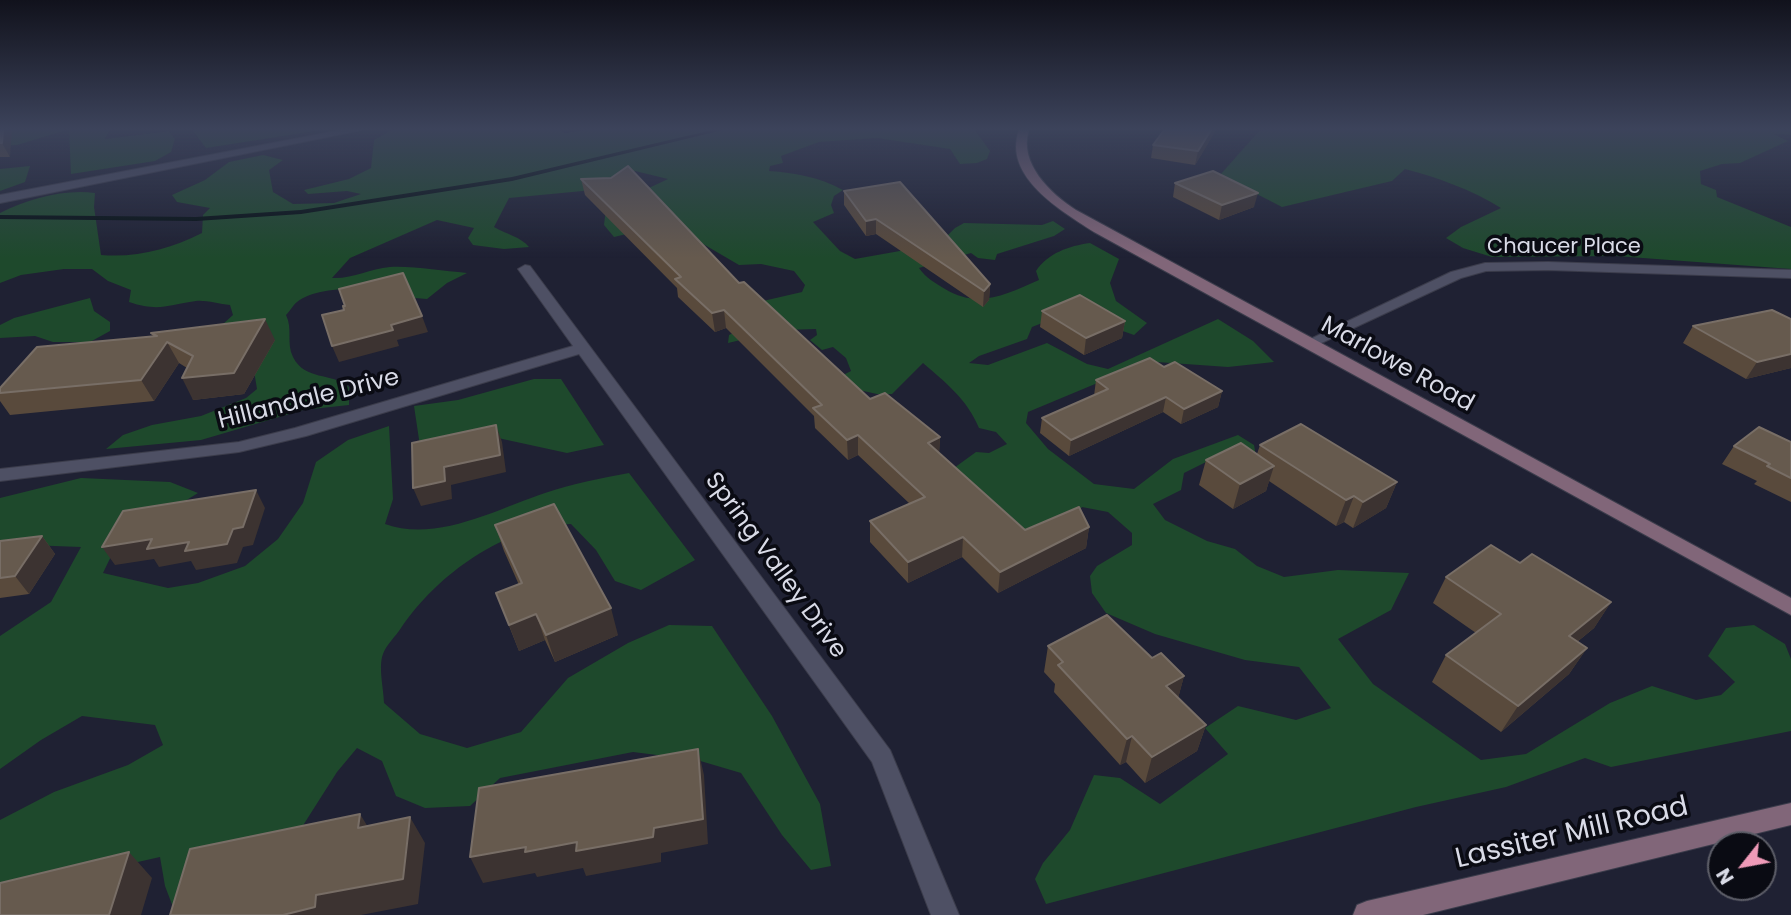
<!DOCTYPE html>
<style>
body{margin:0}
#map{position:relative;width:1791px;height:915px;overflow:hidden;background:#1f2133;font-family:Poppins,sans-serif}
canvas{display:block}
.north{position:absolute;left:1707px;top:831px;width:70px;height:70px;box-sizing:border-box;background:#0a0b13;border:2px solid #5d5e68;border-radius:50%;rotate:239deg;font-size:19px;font-weight:700;line-height:28px;text-align:center;color:#d9dbe7}
.north::after{content:'';display:block;margin:auto;width:24px;height:32px;background:#ef9ab8;clip-path:polygon(50% 0,100% 100%,50% 72%,0 100%)}
</style>
<div id="map">
<canvas width="1791" height="915"></canvas>
<div class="north">N</div>
</div>
<script>
const g = document.querySelector('canvas').getContext('2d');
g.lineJoin = 'round';
function fillPath(path, color) { g.fillStyle = color; g.fill(path, 'evenodd'); }
function trace(path, color, width, dash) { g.strokeStyle = color; g.lineWidth = width; g.lineCap = dash ? 'butt' : 'round'; g.setLineDash(dash || []); g.stroke(path); }
function drawText(font, color, halo, rows, align = 'center') {
  g.font = font + ' Poppins,sans-serif'; g.lineWidth = 7; g.setLineDash([]); g.textBaseline = 'middle'; g.strokeStyle = halo; g.fillStyle = color; for (const [text, x, y, turn = 0] of rows) {
    g.save(); g.translate(x, y); g.rotate((+turn || 0) * Math.PI / 180); g.textAlign = isNaN(turn) ? turn : align; if (halo) g.strokeText(text, 0, 0); g.fillText(text, 0, 0); g.restore();
  }
}
fillPath(new Path2D(`
 M0 130H67L17 145 0 146Z
 M69 130H110L105 139 169 131 175 139 171 152 155 161 71 174Z
 M192 130H322L206 148Z
 M391 130H560L565 133 584 130H975L990 151 987 159 977 163 960 164 950 149 877 138 819 142 781 156 783 163 770 166 769 171C796 173 819 177 843 190L834 196 831 205 834 213 813 222 840 251 855 259 939 244 955 228 964 223 1042 225 1053 221 1065 229 1054 236 997 254 995 260 978 258 971 253 919 268C926 278 935 283 945 289 978 309 1005 295 1039 280L1036 271C1048 253 1069 246 1090 243L1119 259 1110 283 1116 301 1147 323 1134 335 1117 329 1083 307 1032 327 1027 339 979 356 969 363 988 365 1047 343 1087 364 1108 369 1218 319 1253 341 1274 362 1228 367 1157 362 1131 369 1028 412 1026 423 1048 449 1094 484 1134 489 1173 459 1238 435 1254 445 1256 456 1212 459 1184 473 1181 490 1153 504 1165 520 1207 541 1235 549 1257 566 1284 577 1338 570 1409 573 1391 610 1338 639 1373 684 1481 760 1526 754 1610 703 1652 686 1696 700 1721 695 1735 682 1708 656 1726 628 1754 625 1785 644 1791 659V731L1611 767 1585 758 1506 787 1416 807 1046 904 1035 879 1043 863 1070 830 1094 775 1120 778 1160 804 1228 754 1205 728 1238 706 1296 720 1331 708 1299 667 1245 660 1155 634 1106 613 1092 593 1090 576 1097 566 1132 545V533L1108 512 1082 507 1071 522 1027 534 954 468 976 452 989 453 1007 444 996 432 979 428C967 399 946 383 923 363L892 394H877L841 386 839 377 851 371 846 358 833 347 822 350 810 340 817 335 816 329 783 330 728 343 729 335 750 325 763 301 802 292 805 285 794 271 761 264 739 265 681 231 673 223 614 237 604 225 606 208 668 179 635 171 604 189 509 198 494 227C506 234 521 237 529 247L504 249 473 245 468 238 474 228 437 220 350 258 332 278C353 279 369 269 390 267 415 266 442 271 467 273L447 283 427 299 415 298 408 290C378 290 321 283 297 302 293 305 290 311 286 315 293 329 286 343 293 357 305 381 331 372 349 387V405L303 410 201 440 106 449 123 435 152 425 201 416 246 398 257 389 254 371 204 334 223 324 233 315 230 305C219 304 206 300 196 301 167 305 159 312 129 302L131 290 108 281 92 269H64L21 275 0 283V213C29 199 63 189 95 193L94 207 101 255C137 258 170 249 202 233L203 215 210 208 177 202 172 195 205 180 229 162 263 155 283 160 269 170 273 192 293 204 334 203 361 194 347 191 308 194 304 190 349 179 371 168 374 140Z
 M1265 130H1791V135L1774 134 1788 141 1740 163 1722 164 1700 171 1701 184 1716 190 1717 197 1791 227V269L1616 256 1492 257 1463 248 1446 238 1461 227 1501 208C1472 190 1439 178 1405 169L1392 181 1282 207 1220 175 1259 131Z
 M30 166 25 182 0 191V169Z
 M90 298 94 311 110 322V331L90 342H53L35 336 0 338V325L14 318Z
 M534 379H561L604 445 567 453 498 438 420 446 414 406 458 400Z
 M389 426 393 499 385 524C436 543 497 509 545 493 572 484 601 478 629 473L695 560 641 590 615 581 596 550 571 524C504 526 438 574 401 628 396 636 386 645 383 654 378 667 384 690 384 703L420 734 467 748 521 732 568 678 628 643 669 625 712 626 772 716 820 804 831 866 811 870 782 835 741 773 697 760 633 752 500 778 470 806 425 808 396 796 382 761 357 748 337 772 302 827 176 915 165 886 160 857 0 893V820L54 792 128 765 163 745 155 725 82 716 41 740 0 769V636L51 602 81 547 0 544V498L81 478 170 482 198 493 172 509 127 523 103 573 168 588 198 583 245 566 278 539 303 503 316 462 348 440Z`), '#1e492c');
fillPath(new Path2D(`
 M712 130H723L512 181 301 214 196 221 0 219V215L196 217 301 210 512 177Z`), '#030e11');
const street = new Path2D(`
 M341 130H362L0 203V195Z
 M1548 262 1791 270V278L1548 270 1486 271 1461 278 1315 346H1305L1302 343 1451 272 1485 263Z
 M525 265 530 266 890 750 959 915H931L872 762 579 354 306 436 239 452 0 481V469L239 442 295 428 573 346 518 269Z`);
const secondary = new Path2D(`
 M1019 130H1029C1018 163 1051 194 1076 210L1791 598V615L1094 232C1062 211 1002 177 1019 130Z
 M1791 803V825L1423 915H1353L1357 905 1367 901Z`);
trace(street, '#3b3c4b', 2);
trace(secondary, '#3b3c4b', 2);
fillPath(street, '#4e5064');
fillPath(secondary, '#816679');
fillPath(new Path2D(`
 M0 130 10 157H0Z
 M1164 130H1216L1195 165 1151 158 1153 145Z
 M581 179 739 283 870 399 940 437 939 453 1025 530 1089 527 1086 548 998 593 962 557 908 583 870 542V521L910 504 858 455 848 460 815 428 814 416 726 328 715 332 678 297 677 288 585 195Z
 M1175 183 1254 207 1219 220 1173 197Z
 M844 191 990 284 989 300 983 307 876 234 866 236 844 205Z
 M1042 311 1125 321 1122 338 1084 355 1040 327Z
 M1791 319V368L1746 379 1683 343 1693 326Z
 M151 333 275 340 244 394 193 400 187 368 179 363 154 401 10 415 0 401V388L153 337Z
 M1164 367 1222 391 1218 407 1181 424 1163 412 1069 456 1040 433 1042 418 1094 396 1096 380Z
 M1791 442V502L1754 484 1757 481 1722 464 1734 446Z
 M1260 445 1397 482 1386 508 1353 528 1344 522 1336 526 1269 481 1266 491 1233 509 1199 485 1206 460 1257 454Z
 M495 525 618 635 555 662 545 640 519 651 496 593 519 585 504 551Z
 M42 536 55 554 29 594 0 598V541Z
 M1520 563 1611 602 1594 628 1577 642 1587 648 1569 674 1501 732 1432 682 1446 655 1476 633 1433 603 1446 577Z
 M1048 646 1152 658 1184 676 1178 698 1206 725 1197 751 1145 783 1126 762 1120 765 1054 692 1055 684 1044 672Z`), '#594a3c');
fillPath(new Path2D(`
 M3 130H12L10 157 2 143Z
 M1211 130H1216L1195 165 1198 151Z
 M1258 193 1254 207 1219 220 1222 205Z
 M876 219V234L866 236V221Z
 M990 284 989 300 983 307 984 291Z
 M724 310 726 328 715 332 712 313Z
 M422 316 428 332 397 340 399 346 339 362 332 346 391 325Z
 M265 319 275 340 244 394 193 400 182 378Z
 M1125 321 1122 338 1084 355 1086 338Z
 M167 342 179 363 154 401 141 380Z
 M1791 354V368L1746 379 1757 362Z
 M1222 391 1218 407 1181 424 1184 409Z
 M1166 397 1163 412 1069 456 1071 440Z
 M496 425 502 442 506 472 451 485 452 499 421 506 413 488Z
 M858 435V455L848 460 847 440Z
 M940 437 939 457 928 443Z
 M1274 466 1266 491 1233 509 1240 484Z
 M1397 482 1386 508 1353 528 1363 502Z
 M256 490 265 508 253 545 243 547 237 563 196 570 191 561 159 567 154 559 115 565 102 547 152 539 189 542 233 529Z
 M1354 496 1344 522 1336 526 1346 500Z
 M1089 527 1086 548 998 593 1000 572Z
 M42 536 55 554 29 594 15 576Z
 M963 537 962 557 908 583V562Z
 M1611 602 1594 628 1552 662 1569 636Z
 M611 608 618 635 555 662 546 635Z
 M536 614 545 640 519 651 509 625Z
 M1587 648 1569 674 1501 732 1518 706Z
 M1184 676 1177 702 1166 686Z
 M1206 725 1197 751 1145 783 1152 757Z
 M1132 736 1126 762 1120 765 1127 739Z
 M698 749 704 775 708 844 661 853V862L586 876 583 868 537 877 535 873 483 883 470 857 526 847 577 842 654 828Z
 M360 814 376 840 358 828Z
 M410 817 425 843 418 904 361 915H283L316 895Z
 M129 852 152 878 141 915H109Z`), '#3c3331');
const building = new Path2D(`
 M0 130H3L2 143H0Z
 M1164 130H1211L1198 151 1153 145Z
 M628 166 739 283 744 282 870 399 885 393 940 437 928 443 1025 530 1079 507 1089 527 1000 572 963 537 908 562 870 521 925 497 858 435 847 440 813 408 822 405 724 310 712 313 675 279 681 277 581 179 611 178Z
 M1213 171 1258 193 1222 205 1175 183Z
 M900 182 990 284 984 291 876 219 866 221 844 191Z
 M403 273 422 316 391 325 393 330 332 346 322 315 344 310 343 306H345L339 289Z
 M1080 295 1125 321 1086 338 1042 311Z
 M1772 310 1791 319V354L1757 362 1693 326Z
 M265 319 234 373 182 378 193 356 167 342 141 380 0 393V388L37 347 157 336 151 333Z
 M1150 358 1164 367 1175 362 1222 391 1184 409 1166 397 1071 440 1042 418 1108 389 1096 380Z
 M1301 424 1397 482 1363 502 1354 496 1346 500 1260 445Z
 M496 425 500 455 444 467 445 481 413 488 412 443Z
 M1759 427 1791 442V478L1767 466 1770 464 1734 446Z
 M1241 443 1274 466 1240 484 1206 460Z
 M256 490 243 527 233 529 227 544 185 551 189 542 147 549 152 539 102 547 123 511Z
 M554 504 611 608 546 635 536 614 509 625 496 593 522 583 495 525Z
 M42 536 15 576 0 578V541Z
 M1491 545 1520 563 1532 554 1611 602 1569 636 1587 648 1518 706 1446 655 1501 614 1446 577Z
 M1107 615 1152 658 1161 653 1184 676 1166 686 1206 725 1152 757 1132 736 1127 739 1058 665 1063 662 1048 646Z
 M698 749 703 819 654 828 653 837 576 851 577 842 525 852 526 847 470 857 479 788Z
 M360 814 358 828 410 817 403 879 316 895 315 907 283 915H170L190 849Z
 M129 852 109 915H0V883Z`);
fillPath(building, '#665a4e');
trace(building, '#786e66', 2);
const sky = g.createLinearGradient(0, 0, 0, 258);
sky.addColorStop(0, '#11121c');
sky.addColorStop(0.5, '#3c435b');
sky.addColorStop(1, '#3c435b00');
g.fillStyle = sky;
g.fillRect(0, 0, 1791, 258);
drawText('21px', '#d9dbe7', '#0a0b13', [
 ["Chaucer Place",1564,248]
]);
drawText('24px', '#d9dbe7', '#0a0b13', [
 ["Marlowe Road",1397,365,29],
 ["Hillandale Drive",309,400,-14],
 ["Spring Valley Drive",775,566,54]
]);
drawText('28px', '#d9dbe7', '#0a0b13', [
 ["Lassiter Mill Road",1572,834,-13]
]);
</script>
